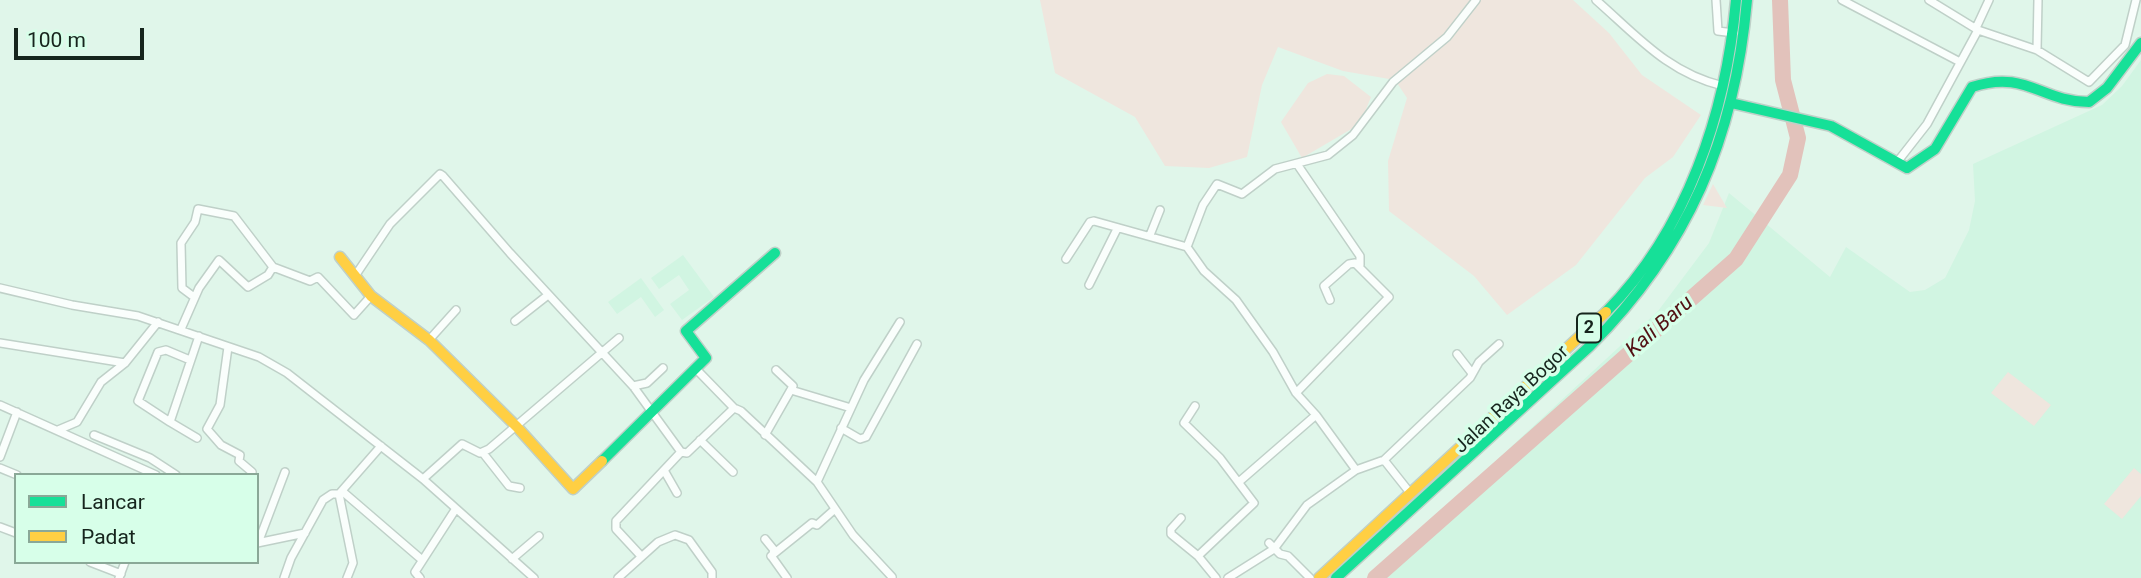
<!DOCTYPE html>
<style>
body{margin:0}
#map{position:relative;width:2141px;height:578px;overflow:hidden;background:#e0f6ea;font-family:Roboto,sans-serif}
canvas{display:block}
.legend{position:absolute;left:14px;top:473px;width:245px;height:91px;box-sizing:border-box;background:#d7ffe9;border:2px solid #8aa897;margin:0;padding:9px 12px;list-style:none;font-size:21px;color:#16251d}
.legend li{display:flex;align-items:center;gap:14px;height:35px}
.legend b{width:35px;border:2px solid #8aa897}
.scale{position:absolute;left:14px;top:28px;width:130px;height:32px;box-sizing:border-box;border:4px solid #16251d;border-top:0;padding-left:9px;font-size:21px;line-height:24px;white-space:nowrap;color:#16251d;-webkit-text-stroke:5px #d7ffe9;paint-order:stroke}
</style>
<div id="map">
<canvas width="2141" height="578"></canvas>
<ul class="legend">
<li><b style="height:9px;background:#16e098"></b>Lancar</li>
<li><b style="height:9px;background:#ffcf43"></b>Padat</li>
</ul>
<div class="scale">100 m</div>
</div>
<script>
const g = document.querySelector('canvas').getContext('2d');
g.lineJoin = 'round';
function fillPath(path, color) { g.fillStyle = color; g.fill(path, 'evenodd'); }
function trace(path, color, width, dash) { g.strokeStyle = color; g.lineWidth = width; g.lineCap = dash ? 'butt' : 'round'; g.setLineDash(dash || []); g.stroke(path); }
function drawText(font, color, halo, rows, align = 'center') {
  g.font = font + ' Roboto,sans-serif'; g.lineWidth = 7; g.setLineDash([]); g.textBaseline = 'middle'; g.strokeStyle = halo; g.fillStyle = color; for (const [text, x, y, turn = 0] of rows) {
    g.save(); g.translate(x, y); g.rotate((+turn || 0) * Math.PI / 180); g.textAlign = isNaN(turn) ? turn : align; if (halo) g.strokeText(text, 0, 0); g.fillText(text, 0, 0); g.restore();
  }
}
fillPath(new Path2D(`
 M2141 60V578H1369L1658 311 1709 243 1729 193 1830 277 1846 247 1910 292 1925 290 1945 278 1969 230 1975 201 1973 164 2102 105 2122 86Z
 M683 255 714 297 682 320 670 304 689 290 679 275 659 289 651 278Z
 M641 278 664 310 655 317 641 297 617 314 608 302Z`), '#d1f5e2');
fillPath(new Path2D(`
 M1040 0H1573L1609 33 1642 75 1701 115 1673 157 1645 178 1576 265 1507 315 1474 276 1389 211 1388 161 1407 98 1395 80 1343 71 1278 47 1262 85 1247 157 1209 168 1165 166 1135 117 1055 73Z
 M1327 74 1344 76 1371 97 1360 124 1302 158 1281 122 1308 83Z
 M1713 184 1727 208 1703 205Z
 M2008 372 2051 405 2034 426 1991 393Z
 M2134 468 2141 474V496L2122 519 2104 504Z`), '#efe6de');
trace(new Path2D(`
 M1375 578 1736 259 1790 175 1798 138 1783 80 1780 0`), '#e2c2bb', 16);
const street = new Path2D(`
 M1596 0C1637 36 1668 73 1723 86
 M1716 0 1718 31 1734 33
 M1842 0 1960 62
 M1929 0 1978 30 2037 50 2089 82 2125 45 2136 0
 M1976 28 1989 0
 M2037 50 2038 0
 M1898 161 1927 124 1978 30
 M1297 164 1360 256V265
 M1150 235 1160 210
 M1187 247 1203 205 1217 184 1242 194 1275 169 1328 155 1353 135 1393 82 1447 37 1476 0
 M1066 259 1090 222 1094 221 1187 247 1204 271 1236 300 1273 352 1296 393 1316 415 1356 470 1384 460 1411 494
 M355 276 390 224 440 174 443 176 510 253 633 386 681 452
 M1089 285 1117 229
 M0 288 72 305 138 316 259 357 287 373 423 479 534 578
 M194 297 182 288 181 243 195 222 198 209 234 216 273 267
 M515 321 548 295
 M181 329 199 288 219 260 248 287 268 275 273 267 310 281 318 277 354 315 371 296
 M429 340 456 310
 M0 343 125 363
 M228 347 220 405 207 429 221 445 240 455 239 461 252 472
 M1457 354 1471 372
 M190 360 166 350 158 352 138 401 170 422 199 336
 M697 370 734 408
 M633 386 647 383 663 368
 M791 390 851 408
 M1296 393 1389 297 1355 263 1349 264 1324 286 1330 300
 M0 405 156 475
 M1195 406 1184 423 1220 458 1254 503 1198 556
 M170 422 197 438
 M841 428 860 439 866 437 917 344
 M58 430 77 422 101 382 125 363 158 322
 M94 435 150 458 176 475
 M765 435 793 386 776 370
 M700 440 733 472
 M483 453 509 486 520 488
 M0 457 17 412
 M1384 460 1470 378 1479 362 1499 344
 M0 468 17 475
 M665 472 677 493
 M423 479 462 444 480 453 489 449 619 338
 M1240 481 1316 415
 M817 482 864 380 900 322
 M342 491 421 559
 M339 494 353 563 347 578
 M1181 518 1171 529V534L1198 556 1216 578
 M0 527 16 533
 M765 539 774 550 772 557 787 578
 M257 543 305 533
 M258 543 285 472
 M1269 543 1280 554 1288 556 1310 578
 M641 556 616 529V521L681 452 687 453 734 408 741 411 817 482 853 535 892 577
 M771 556 812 523 817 525 835 509
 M512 559 539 536
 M90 562 121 574
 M119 578 125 562
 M284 578 291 558 323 500 332 494H339L381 446
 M420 578 415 572 455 510
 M618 578 658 542 675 535 689 540 712 572V578
 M1228 578 1274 549 1307 505 1356 470`);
const fast = new Path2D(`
 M1731 103 1831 126 1907 168 1935 149 1972 87C2026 69 2041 102 2089 102L2107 88 2141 43
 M1606 312C1687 230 1726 113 1736 0
 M602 461 706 358 686 331 775 253
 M1336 578 1590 346C1688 248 1735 138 1747 0`);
const slow = new Path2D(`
 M340 257 371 296 429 340 517 427 573 489 602 461
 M1319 578 1606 312`);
trace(street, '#bfd0c8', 10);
trace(fast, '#bfd0c8', 13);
trace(slow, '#bfd0c8', 13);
trace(street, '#fafefc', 7);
trace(fast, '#16e098', 10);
trace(slow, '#ffcf43', 10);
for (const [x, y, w] of [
 [1589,328,24]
]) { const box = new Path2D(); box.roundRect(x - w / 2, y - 14.5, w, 29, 5); g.fillStyle = '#d7ffe9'; g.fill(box); trace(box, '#16251d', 2); }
drawText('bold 18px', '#16251d', null, [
 ["2",1589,328]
]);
drawText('19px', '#16251d', '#d7ffe9', [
 ["Jalan Raya Bogor",1512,400,-43]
]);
drawText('italic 21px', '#521013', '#d7ffe9', [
 ["Kali Baru",1660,327,-41]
]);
</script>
